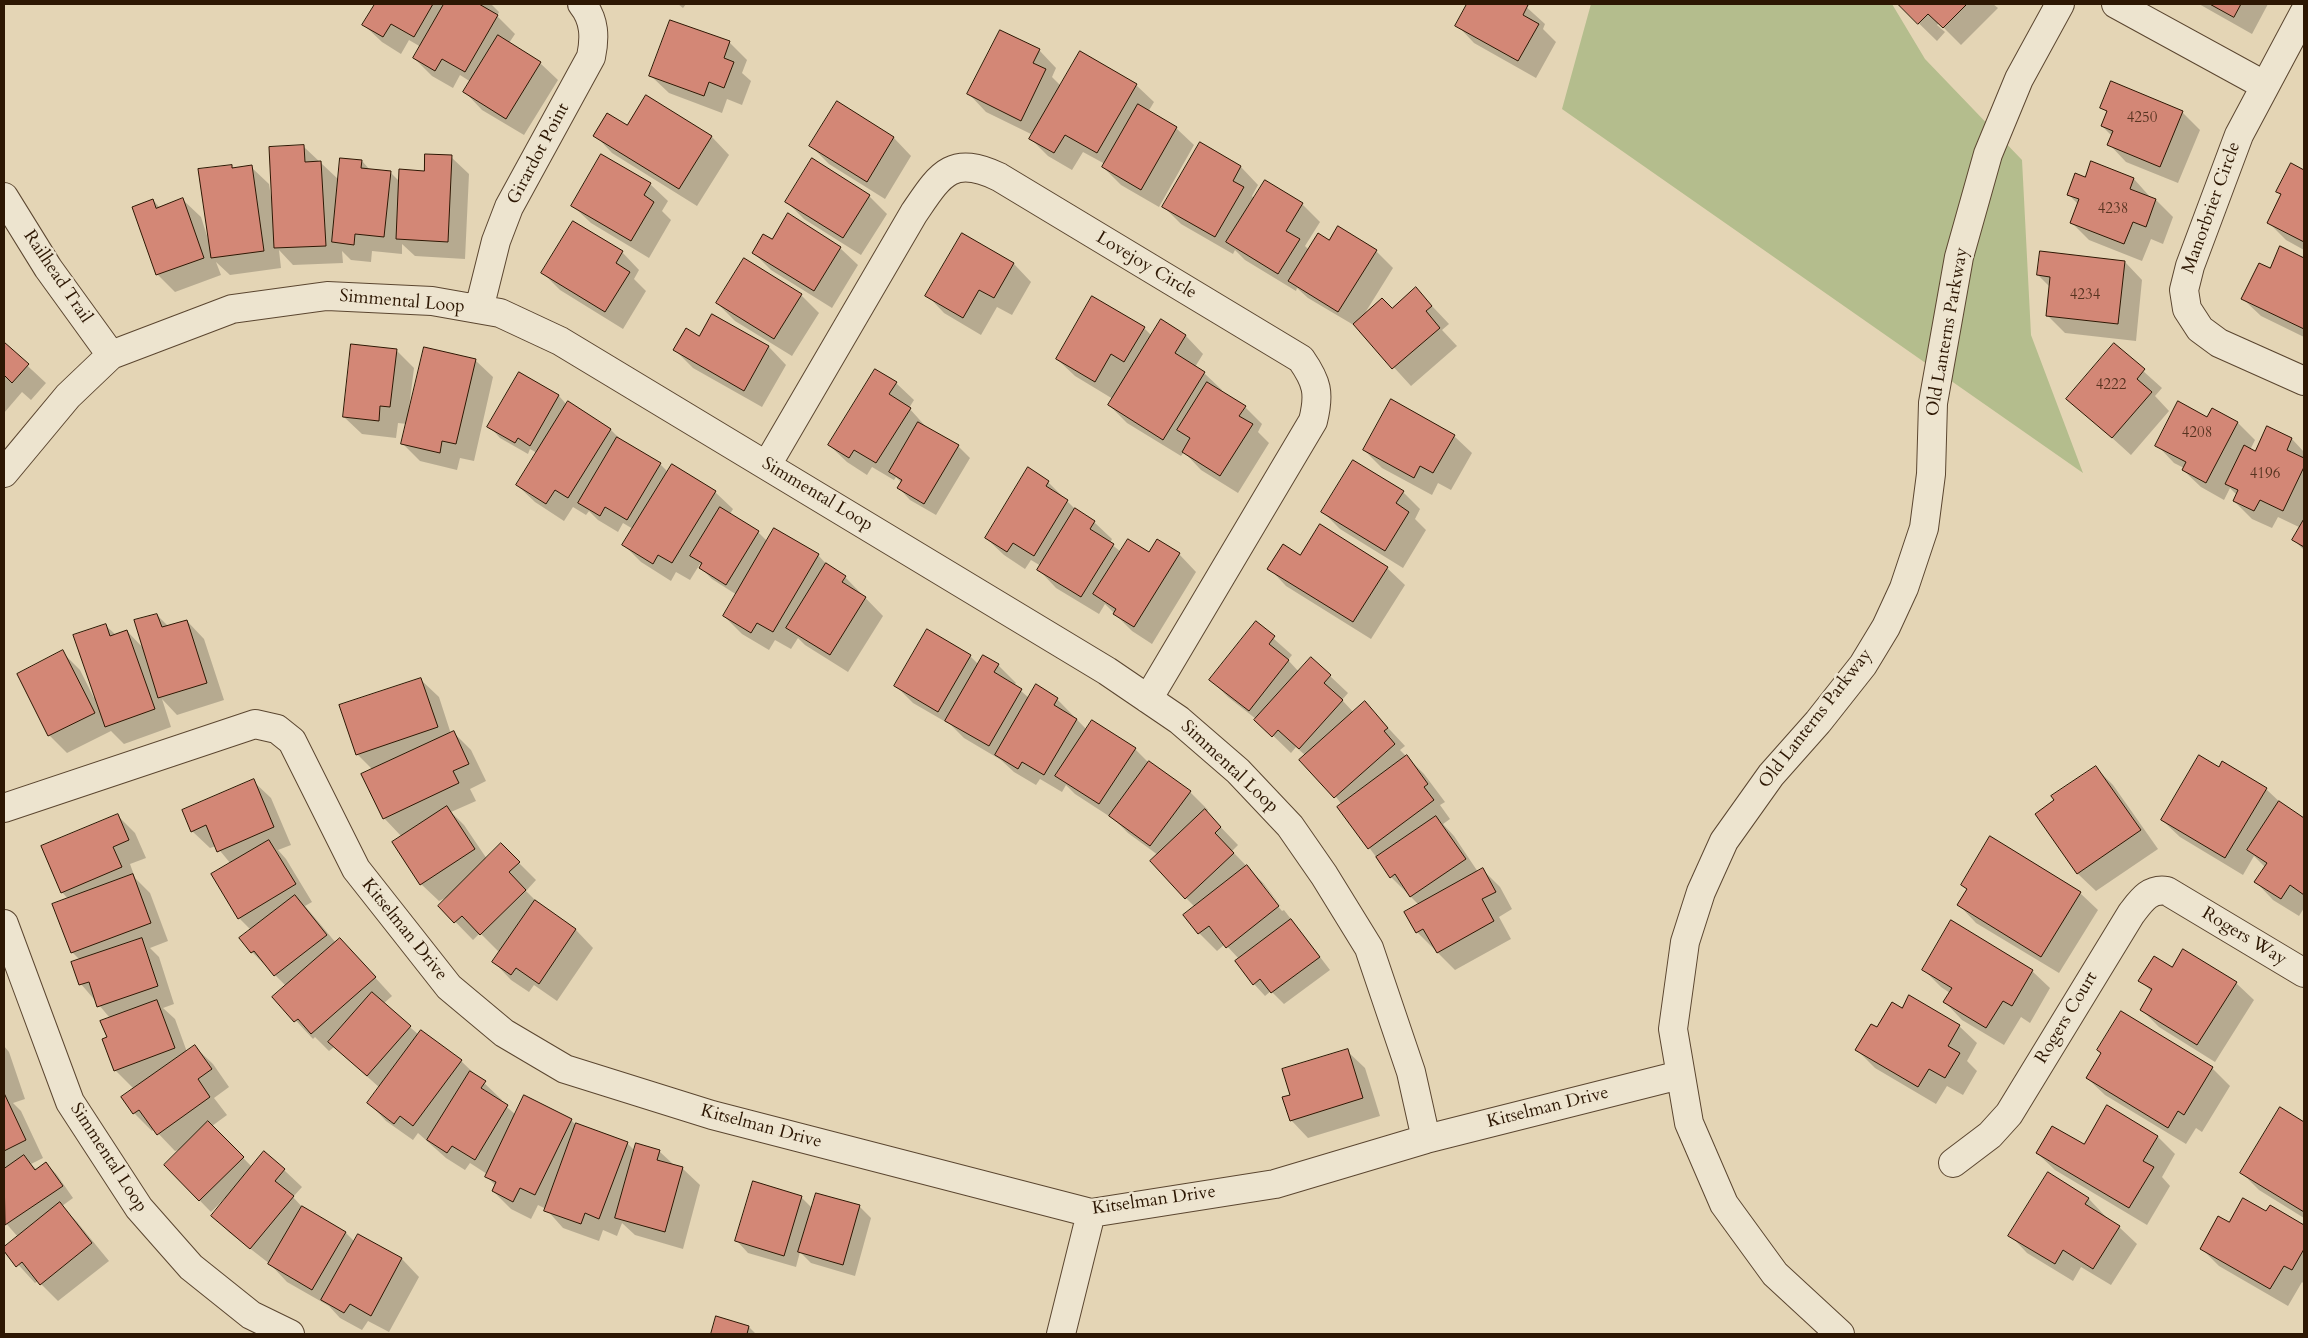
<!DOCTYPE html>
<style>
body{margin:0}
#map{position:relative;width:2308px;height:1338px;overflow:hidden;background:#e4d5b5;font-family:Cardo,serif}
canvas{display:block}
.frame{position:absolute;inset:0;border:5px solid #2d1703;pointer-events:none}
</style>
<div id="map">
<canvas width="2308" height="1338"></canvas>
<div class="frame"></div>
</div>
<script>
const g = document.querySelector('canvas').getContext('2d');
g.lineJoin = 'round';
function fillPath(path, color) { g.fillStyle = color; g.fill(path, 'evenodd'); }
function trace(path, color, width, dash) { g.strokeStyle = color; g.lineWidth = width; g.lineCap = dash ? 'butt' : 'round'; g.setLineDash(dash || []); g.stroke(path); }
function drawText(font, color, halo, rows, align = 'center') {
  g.font = font + ' Cardo,serif'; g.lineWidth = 5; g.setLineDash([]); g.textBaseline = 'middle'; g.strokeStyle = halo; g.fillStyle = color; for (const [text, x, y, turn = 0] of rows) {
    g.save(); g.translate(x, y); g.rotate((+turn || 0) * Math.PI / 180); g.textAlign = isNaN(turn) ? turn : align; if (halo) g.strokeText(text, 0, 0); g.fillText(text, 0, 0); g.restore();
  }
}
fillPath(new Path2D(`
 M1591 4H1892L1925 59 2022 160 2031 335 2083 473 1562 109Z`), '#b4bd8d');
fillPath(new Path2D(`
 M376 4H491L499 12 497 16 515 34 509 43 540 63 558 80 524 135 482 110 465 92 471 82 460 75 453 88 432 76 414 58 421 47 409 40 401 54 382 42 364 25Z
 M678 4H686L683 8Z
 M1469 4H1523L1545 24 1543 29 1556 42 1536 78 1474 43 1457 25Z
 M1899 4H1993L1998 8 1961 45 1939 23 1937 25 1945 32 1937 41Z
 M2199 4H2268L2252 34Z
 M729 42 747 60 742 73 751 81 742 105 727 99 722 113 669 93 651 76Z
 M1039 50 1056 68 1052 77 1061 86 1136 85 1154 102 1148 112 1176 128 1194 145 1159 207 1121 185 1103 167 1105 164 1083 152 1072 170 1048 156 1031 139 1033 135 986 112 969 94Z
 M646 96 712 137 729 155 697 206 612 153 595 135 627 127Z
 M837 103 894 138 911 156 885 199 829 164 811 146Z
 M2102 107 2182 112 2200 130 2178 183 2126 162 2109 144 2112 136 2102 126 2108 113Z
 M1200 144 1241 167 1258 185 1252 196 1254 199 1302 204 1320 222 1305 246 1309 250 1330 242 1376 251 1393 268 1365 313 1392 309 1416 289 1449 324 1442 330 1457 346 1411 386 1357 327 1308 298 1297 288 1296 291 1245 260 1235 250 1233 254 1181 224 1164 207Z
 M304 147 339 180 362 161 370 170 390 172 400 182 426 172 451 157 469 174 465 259 415 256 402 244V254L372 251 371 262 351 260 342 251 343 263 293 265 279 250 281 268 230 275 216 262 221 275 175 292 157 274 153 200 160 208 183 200 201 217 208 239 231 166 235 169 251 167 269 184 271 197H273Z
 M2291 165 2304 172V250L2286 240 2268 222 2282 196 2277 191Z
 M2086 179H2134L2151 198 2156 200 2173 217 2163 244 2151 239 2142 261 2089 240 2071 222 2078 204 2068 194Z
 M650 184 668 201 662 211 671 220 649 258 591 223 573 206Z
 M869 196 887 214 861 255 804 219 787 202Z
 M962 234 1014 264 1031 282 1012 315 997 307 981 335 944 313 927 295Z
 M772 241 840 248 858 265 832 308 771 270 753 252Z
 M2281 248 2304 259V337L2261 316 2243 299 2270 270Z
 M622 252 639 270 634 279 646 291 623 329 560 290 542 272Z
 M2125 262 2142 280 2136 341 2065 333 2047 315 2050 287 2038 275Z
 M801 295 819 313 792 356 735 321 717 303Z
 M712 315 769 347 786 365 762 407 693 368 675 350 700 337Z
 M1162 321 1186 336 1203 354 1195 367 1204 373 1222 390 1221 392 1245 407 1262 424 1258 432 1269 443 1238 493 1201 470 1184 452 1181 456 1127 423 1109 405 1113 399 1075 376 1057 359 1144 328 1152 336Z
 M4 344 46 383 31 400 22 392 4 413Z
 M2114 345 2162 388 2155 396 2169 411 2131 455 2068 398Z
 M396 350 414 368 409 408 475 360 493 377 474 461 460 458 457 470 420 461 403 444 407 424 398 423 396 438 362 434 344 417Z
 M520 373 559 396 567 405 568 403 611 430 622 441 660 464 668 472 715 492 733 509 730 514 758 532 768 542 818 555 831 569 845 577 883 616 848 672 805 645 798 638 791 649 775 640 769 650 742 634 724 616 737 595 712 579 700 567V564L690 580 676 572 671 581 641 562 624 545 633 529 623 523 618 532 598 520 589 511 586 515 573 507 564 521 535 502 517 485 537 453 530 449 528 454 500 438 489 426Z
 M896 383 914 400 909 408 927 428 958 446 970 458 936 515 910 500 899 488 902 483 896 477 894 480 872 467 867 475 847 462 829 445Z
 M2208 419 2238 423 2255 440 2250 450 2255 452 2267 427 2292 439 2304 452V550L2294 540 2301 528 2278 517 2272 528 2252 519 2234 501 2237 495 2230 488 2224 500 2201 487 2183 470 2184 468 2174 463 2157 445Z
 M1454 436 1472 453 1451 490 1438 483 1432 495 1382 468 1364 450Z
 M1048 482 1078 512 1094 522 1112 539 1110 543 1121 552 1179 554 1196 572 1152 644 1132 631 1105 604 1099 614 1056 588 1039 570 1041 566 1031 560 1025 569 1004 555 986 538Z
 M1403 492 1420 509 1415 519 1426 530 1403 568 1340 529 1323 512Z
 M1269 568H1387L1405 585 1371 639 1286 586Z
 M157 615 168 626 187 621 204 639 224 700 177 715 162 699 171 727 124 744 111 731 67 753 49 735 62 652 80 670 94 698 105 625 116 635 127 631 145 650Z
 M1256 623 1292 655 1288 660 1299 672 1311 658 1348 693 1342 700 1354 713 1365 703 1405 746 1400 750 1424 774 1445 802 1440 805 1450 819 1443 824 1454 836 1478 872 1483 870 1500 887 1512 909 1499 917 1511 939 1455 970 1417 932 1405 912 1419 905 1391 877 1339 807 1342 805 1306 756 1296 747 1291 753 1256 719 1228 697 1211 680Z
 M970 656 978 664 998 665 1016 683 1014 685 1029 698 1057 699 1087 730 1135 749 1149 763 1190 792 1208 810 1206 812 1238 845 1232 851 1264 884 1330 970 1284 1004 1271 991 1265 996 1254 984 1239 959 1225 944 1217 951 1199 933 1195 907 1186 898 1158 855 1128 833 1115 820 1075 794 1066 785 1062 792 1040 779 1036 785 1014 772 1001 760 964 738 951 725 913 703 896 686ZM1260 884H1263L1284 910 1282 911Z
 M421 680 439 697 451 734 453 732 471 750 486 781 470 789 476 801 451 812 464 825 487 859 501 845 536 880 526 891 542 907 576 930 593 948 557 1001 534 985 529 992 511 980 494 962 500 953 480 933 473 940 440 906 450 896 439 901 421 884 402 837 384 818 373 770 357 754Z
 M2095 767 2113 785 2158 849 2096 891 2078 874 2037 814Z
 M2219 768 2266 789 2284 806 2304 819V908L2299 916 2273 900 2256 882 2265 867 2254 856 2243 875 2180 837 2162 820Z
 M253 781 271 798 291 845 278 850 286 859 312 902 305 906 336 943 340 939 392 996 383 1004 419 1035 461 1061 502 1100 501 1102 516 1115 571 1120 576 1125 627 1143 635 1151H659L674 1165 682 1168 700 1185 683 1249 635 1235 622 1223 617 1236 603 1230 599 1241 563 1228 546 1209 538 1205 531 1219 511 1209 493 1191 496 1186 486 1176 487 1174 470 1163 465 1170 446 1158 418 1133 413 1140 386 1121 369 1103 380 1088 334 1047 329 1051 315 1037 313 1039 274 997 286 986 252 952 251 930 239 918 231 864 216 846 210 848 192 831Z
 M117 815 135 833 146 858 130 864 135 878 150 893 168 941 150 948 159 957 174 1004 163 1008 175 1019 187 1052 195 1047 213 1064 229 1087 214 1098 227 1115 212 1126 252 1167 284 1170 302 1187 293 1197 304 1209 346 1233 355 1242 358 1236 402 1259 419 1277 389 1332 368 1321 362 1330 340 1318 329 1306 287 1282 270 1264 230 1233 213 1216 226 1200 225 1198 211 1212 165 1165 182 1149 175 1151 154 1129 152 1131 134 1113V1089L115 1070 108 1038 110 1018 81 984 80 960 72 952 68 899 62 892Z
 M1962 884 2080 893 2098 910 2059 973 1976 923 1959 905 1968 890Z
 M1923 969 2032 971 2050 988 2030 1023 2021 1017 2004 1045 1962 1020 1945 1002 1950 993 1941 987Z
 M2172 969 2236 983 2254 1000 2215 1062 2159 1027 2142 1010 2152 992 2140 980Z
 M1902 1010 1959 1026 1977 1043 1967 1061 1977 1071 1963 1095 1947 1086 1936 1104 1875 1068 1857 1050Z
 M2121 1013 2212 1068 2230 1086 2202 1132 2196 1128 2186 1144 2105 1095 2087 1078 2102 1053Z
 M4 1046 9 1052 25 1099 13 1103 21 1111 43 1158 31 1164 37 1170 46 1163 57 1175 73 1198 62 1206 77 1222 109 1261 58 1301 38 1281 35 1283 4 1249 18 1237 4 1221Z
 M1347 1051 1365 1068 1380 1116 1308 1138 1291 1120 1292 1096Z
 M2281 1109 2304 1124V1218L2259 1190 2242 1173Z
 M2158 1137 2175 1154 2162 1177 2170 1186 2147 1225 2055 1170 2037 1153Z
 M2048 1174 2089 1199 2106 1217 2105 1218 2119 1227 2137 1244 2111 1285 2081 1267 2073 1281 2027 1253 2010 1235Z
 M816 1194 860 1207 871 1218 855 1276 811 1263 800 1252 796 1267 748 1253 737 1241 801 1197 812 1208Z
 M2270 1207 2304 1227V1284L2302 1282 2288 1306 2219 1266 2201 1248 2229 1224 2266 1213Z
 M717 1318 749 1327 756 1334H712Z`), '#0003');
const building = new Path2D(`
 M375 4H433L414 37 391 24 383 37 362 25Z
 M444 4H479L498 15 465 72 442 59 435 71 413 58Z
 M1467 4H1525L1528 5 1523 15 1539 24 1518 61 1455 26Z
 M1898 4H1967L1943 28 1928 14 1918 24Z
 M2210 4H2241L2234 17Z
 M670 20 730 41 724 58 734 62 724 88 709 82 704 96 649 76Z
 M1000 30 1040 49 1033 63 1046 69 1021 121 967 94Z
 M498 35 541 62 506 119 463 92Z
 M1080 51 1137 84 1097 153 1065 135 1054 153 1029 139Z
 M2111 81 2183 111 2160 167 2107 145 2113 131 2101 126 2107 111 2100 108Z
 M646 95 712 136 679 189 593 136 607 113 627 125Z
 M837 101 894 137 867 182 809 146Z
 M1138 104 1177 127 1141 190 1102 167Z
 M1200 142 1241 166 1233 181 1244 187 1215 237 1162 207Z
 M304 145 305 162 321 161 326 246 274 248 269 147Z
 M425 154 452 155 448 242 396 239 399 169 424 171Z
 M601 154 651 183 644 195 654 202 631 241 571 206Z
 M340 158 362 160 361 168 391 171 384 237 355 234 354 245 332 242Z
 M812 158 870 195 843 238 785 202Z
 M2091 161 2134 178 2130 189 2156 199 2146 227 2133 222 2124 244 2070 223 2079 199 2067 195 2075 173 2085 177Z
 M2291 163 2304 170V242L2267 223 2281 194 2276 192Z
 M232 165V168L252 165 264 251 211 258 198 169Z
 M1265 180 1303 203 1286 231 1300 239 1278 274 1226 242Z
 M183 198 204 258 156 275 132 207 153 199 156 208Z
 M788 213 841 247 814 291 752 253 763 234 772 239Z
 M573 221 623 251 616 263 630 272 605 312 541 273Z
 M1338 226 1377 250 1338 312 1288 281 1318 233 1329 240Z
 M962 233 1014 263 994 298 979 290 963 318 925 296Z
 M2280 246 2304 258V329L2241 299 2259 263 2270 268Z
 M2040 251 2125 261 2118 324 2046 316 2050 277 2037 275Z
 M744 258 802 294 774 339 716 303Z
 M1416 287 1432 306 1426 311 1440 328 1392 369 1353 324 1382 298 1392 308Z
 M1092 296 1145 327 1124 362 1111 354 1095 382 1056 359Z
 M712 314 769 346 744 391 673 350 686 328 699 336Z
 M1161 319 1186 335 1175 353 1205 372 1163 440 1108 405Z
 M4 342 29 364 12 383 4 375Z
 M2114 343 2145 369 2137 379 2152 392 2112 438 2066 399Z
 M351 344 397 349 390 407 380 406 379 421 343 417Z
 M424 347 476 359 456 444 442 441 440 453 401 444Z
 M875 369 897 382 889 394 911 408 876 463 854 450 849 458 828 445Z
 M519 372 559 395 530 446 518 438 515 443 487 427Z
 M1207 382 1246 406 1239 416 1253 424 1220 476 1182 452 1190 438 1177 430Z
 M1391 399 1455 435 1433 473 1420 466 1414 478 1363 450Z
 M568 401 611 429 568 498 555 490 546 504 516 485Z
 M2178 401 2207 417 2212 408 2238 422 2206 483 2182 470 2186 462 2155 446Z
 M918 422 959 445 924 504 897 488 902 480 889 472Z
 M2267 426 2292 438 2287 450 2304 458V467L2283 511 2260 500 2254 511 2233 501 2238 490 2225 484 2244 445 2255 451Z
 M617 437 661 463 627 520 605 507 600 516 578 503Z
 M1353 460 1404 491 1396 503 1409 512 1385 551 1321 512Z
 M672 464 716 491 672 563 658 555 653 564 622 545Z
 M1028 467 1049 481 1046 486 1068 500 1034 556 1013 543 1007 552 985 538Z
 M720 507 759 531 726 585 699 568 702 563 690 556Z
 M1075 508 1095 521 1090 529 1114 544 1081 597 1037 570Z
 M2304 519V547L2292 540Z
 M1320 524 1388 567 1353 622 1267 569 1283 544 1300 555Z
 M774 528 819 554 773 632 757 623 751 633 723 616Z
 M1128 539 1149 552 1157 539 1180 553 1134 627 1113 614 1116 609 1093 594Z
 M826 563 846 576 842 582 866 597 830 655 786 628Z
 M157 614 162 627 187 620 207 683 158 698 134 620Z
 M1256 621 1275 636 1269 644 1289 660 1249 711 1209 680Z
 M106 624 110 636 127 630 155 709 105 727 73 635Z
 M927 629 971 655 938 712 894 686Z
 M63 650 95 713 48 736 17 674Z
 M983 655 999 664 994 672 1022 689 989 746 945 721Z
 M1311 657 1331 675 1324 683 1343 700 1299 749 1278 730 1272 737 1254 720Z
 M421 678 438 727 356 755 339 705Z
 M1036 684 1058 698 1054 705 1077 719 1044 775 1022 762 1018 769 995 755Z
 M1365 701 1388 728 1384 731 1395 744 1334 798 1299 760Z
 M1092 720 1136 748 1099 804 1055 776Z
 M454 731 469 764 453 771 459 783 383 819 361 774Z
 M1407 755 1428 784 1424 787 1434 800 1368 849 1337 807Z
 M2199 755 2219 767 2222 761 2267 788 2225 858 2161 820Z
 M1149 761 1191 791 1150 846 1109 816Z
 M2096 766 2141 830 2077 874 2035 814 2054 800 2051 796Z
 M254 779 274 827 217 852 206 825 191 832 182 810Z
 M2279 801 2304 818V895L2290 885 2281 899 2254 882 2267 863 2247 850Z
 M447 806 475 849 420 885 392 842Z
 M1205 809 1221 827 1215 833 1234 853 1185 899 1150 861Z
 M118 814 129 840 113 847 122 867 61 893 41 846Z
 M1436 816 1466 859 1410 897 1395 874 1390 878 1376 857Z
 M1990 836 2081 892 2041 957 1957 905 1967 889 1961 885Z
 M269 840 296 884 238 919 211 874Z
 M501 843 520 862 509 872 526 890 480 935 462 916 454 923 438 906Z
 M1247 865 1279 906 1226 948 1209 926 1198 934 1183 915Z
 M1483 868 1496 892 1482 899 1494 921 1437 953 1423 929 1416 933 1404 912Z
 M133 874 151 923 71 953 52 904Z
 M295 895 327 935 274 976 254 951 251 953 239 938Z
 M535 900 576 929 539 984 516 968 511 975 492 962Z
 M1291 919 1320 957 1271 993 1260 979 1253 985 1235 961Z
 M1951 920 2033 970 2012 1006 2003 1001 1986 1028 1943 1002 1952 988 1922 970Z
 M142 938 158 986 97 1007 89 982 79 985 71 962Z
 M340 938 376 977 311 1034 298 1019 294 1022 272 997Z
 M2183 949 2237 982 2197 1045 2140 1010 2152 989 2138 981 2154 956 2172 967Z
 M372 992 411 1026 367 1076 328 1042Z
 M1909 995 1960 1025 1948 1046 1960 1053 1945 1078 1929 1069 1918 1087 1855 1050 1871 1024 1877 1027 1892 1002 1902 1008Z
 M157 1000 175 1048 114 1071 102 1039 107 1037 100 1021Z
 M2121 1011 2213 1067 2184 1115 2178 1111 2168 1128 2086 1078 2101 1053 2097 1050Z
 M421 1030 462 1060 413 1126 400 1116 394 1124 367 1103Z
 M195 1045 212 1069 198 1079 210 1097 157 1135 139 1110 133 1114 121 1097Z
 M1348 1049 1363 1098 1290 1121 1282 1097 1290 1095 1282 1069Z
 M470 1071 486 1081 481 1088 508 1105 475 1160 452 1146 447 1153 427 1140Z
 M4 1093 26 1140 4 1151Z
 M524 1095 572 1119 535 1195 520 1188 513 1202 492 1191 496 1182 485 1177Z
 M2107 1105 2158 1136 2143 1161 2154 1167 2129 1208 2036 1153 2052 1126 2084 1144Z
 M2280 1107 2304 1122V1212L2240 1173Z
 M208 1121 244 1157 199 1201 164 1165Z
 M576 1123 628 1142 599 1219 585 1213 581 1224 544 1211Z
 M636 1143 660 1150 657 1160 683 1167 665 1232 615 1218Z
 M264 1151 285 1169 275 1181 294 1196 250 1249 211 1216Z
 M24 1155 35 1170 46 1162 63 1186 5 1225 4 1169Z
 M2048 1172 2089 1198 2085 1204 2120 1226 2093 1269 2063 1250 2055 1264 2008 1236Z
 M753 1181 802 1196 784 1256 735 1241Z
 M816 1193 860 1205 843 1265 798 1252Z
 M2243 1198 2266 1211 2270 1205 2304 1225V1249L2292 1270 2284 1266 2270 1289 2200 1249 2218 1216 2229 1222Z
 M60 1202 92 1243 40 1285 22 1262 16 1267 4 1251V1247Z
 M302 1206 346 1232 312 1290 268 1264Z
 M358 1234 402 1258 371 1316 350 1304 344 1313 321 1300Z
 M716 1316 749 1326 747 1334H711Z`);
fillPath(building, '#d38776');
trace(building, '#2d1703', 1);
const minor = new Path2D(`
 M2116 4 2264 85
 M2304 13 2239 135 2190 266 2184 290 2187 309 2200 329 2219 343 2304 381
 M4 197 48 268 111 355
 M479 309 496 241 509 207 591 57C595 38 595 20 582 4
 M767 465 914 213C940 175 951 154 999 177L1301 359C1317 382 1320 393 1313 421L1148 699
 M4 473 68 396 111 355 232 309 327 296 432 301 500 313 560 341 1107 671 1179 720 1238 771 1290 826 1324 875 1369 948 1411 1072 1426 1139
 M4 808 255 724 277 729 292 741 356 869 449 987 504 1033 565 1069 712 1115 1091 1213 1275 1184 1426 1139 1680 1075
 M4 924 70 1102 139 1208 191 1267 251 1315 290 1334
 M1953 1163 1990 1135 2009 1114 2131 914C2141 901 2149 888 2167 891L2304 973
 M1061 1334 1091 1213
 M1840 1334 1775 1274 1724 1204 1689 1123 1673 1029 1685 942 1701 892 1724 841 1771 775 1818 722 1863 665 1886 627 1904 588 1924 528 1931 474 1933 403 1959 257 1988 154 2019 79 2060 4`);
trace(minor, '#5b4630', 30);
trace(minor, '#ede4cf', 28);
drawText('15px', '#563320', null, [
 ["4250",2142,119],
 ["4238",2113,210],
 ["4234",2085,296],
 ["4222",2111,386],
 ["4208",2197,434],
 ["4196",2265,475]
]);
drawText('18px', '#2d1703', '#ede4cf', [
 ["Girardot Point",539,154,-62],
 ["Manorbrier Circle",2212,208,-70],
 ["Lovejoy Circle",1146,266,31],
 ["Railhead Trail",57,277,56],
 ["Simmental Loop",402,302,5],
 ["Old Lanterns Parkway",1948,332,-80],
 ["Simmental Loop",817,495,31],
 ["Old Lanterns Parkway",1816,719,-52],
 ["Simmental Loop",1229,767,43],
 ["Kitselman Drive",404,930,51],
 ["Rogers Way",2244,937,31],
 ["Rogers Court",2067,1018,-59],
 ["Kitselman Drive",1548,1108,-14],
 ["Kitselman Drive",761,1127,15],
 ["Simmental Loop",108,1158,57],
 ["Kitselman Drive",1154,1201,-8]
]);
</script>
